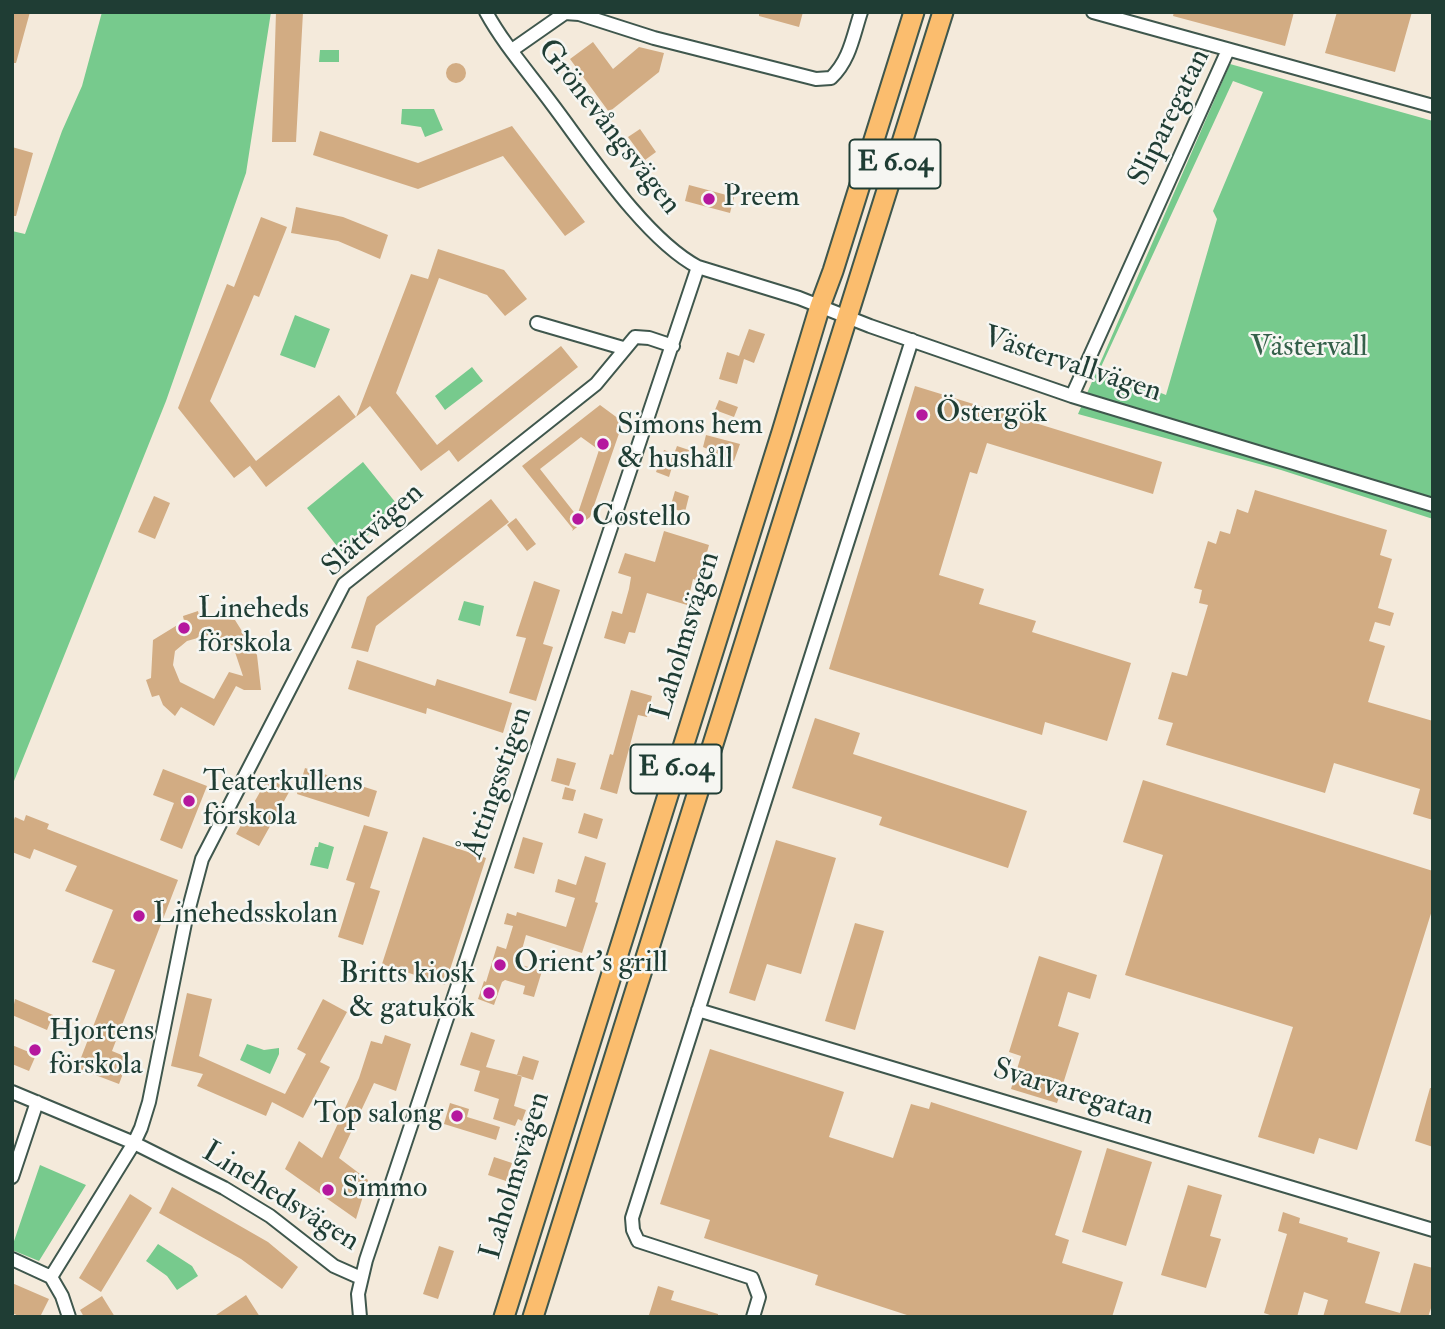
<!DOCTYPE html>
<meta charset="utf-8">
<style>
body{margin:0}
#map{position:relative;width:1445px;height:1329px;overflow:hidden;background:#f4eadb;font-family:"IM FELL Double Pica",serif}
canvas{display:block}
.frame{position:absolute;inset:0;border:14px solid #1f3d34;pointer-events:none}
</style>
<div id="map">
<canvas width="1445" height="1329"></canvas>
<div class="frame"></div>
</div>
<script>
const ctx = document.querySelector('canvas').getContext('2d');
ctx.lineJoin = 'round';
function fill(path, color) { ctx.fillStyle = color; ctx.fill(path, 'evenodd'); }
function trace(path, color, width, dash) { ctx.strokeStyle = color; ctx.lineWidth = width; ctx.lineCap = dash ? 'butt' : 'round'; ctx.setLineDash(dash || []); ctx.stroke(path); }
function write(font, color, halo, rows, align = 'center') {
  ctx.font = font + ' "IM FELL Double Pica",serif'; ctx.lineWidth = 5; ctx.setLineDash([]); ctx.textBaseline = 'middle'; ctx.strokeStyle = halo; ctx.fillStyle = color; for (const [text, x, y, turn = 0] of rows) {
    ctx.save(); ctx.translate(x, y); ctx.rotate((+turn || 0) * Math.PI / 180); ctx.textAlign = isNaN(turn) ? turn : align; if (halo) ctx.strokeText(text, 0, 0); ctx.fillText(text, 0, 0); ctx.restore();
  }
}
fill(new Path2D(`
 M102 12H271L246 173 166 401 12 786V231L25 234 62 131 82 86Z
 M320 50H339V62H319Z
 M1230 64 1433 121V519L1281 470 1078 414ZM1233 81 1263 92 1213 211 1217 219 1166 395 1100 369Z
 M402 109H434L443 130 425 137 421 127 401 124Z
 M295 315 330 329 315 368 280 355Z
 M472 367 483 381 445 410 435 396Z
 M363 462 400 508 344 555 307 508Z
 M464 601 484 606 480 626 458 620Z
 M319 842 334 847 328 869 310 865 315 847H318Z
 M247 1044 264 1050 279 1048V1054L270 1074 240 1060Z
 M40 1165 86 1185 39 1261 12 1250V1247Z
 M158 1244 192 1266 198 1276 177 1290 167 1276 146 1261Z`), '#77ca8d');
fill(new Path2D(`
 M12 12H30L16 63H12Z
 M276 12H303L296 142H272Z
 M759 12H803L799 27 759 16Z
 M1174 12H1294L1285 46 1173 16Z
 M1337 12H1412L1395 72 1325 53Z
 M593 42 613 69 639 47 664 53 659 72 609 112 570 59Z
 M446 73a10 10 0 1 1 20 0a10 10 0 1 1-20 0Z
 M512 126 585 222 565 236 503 156 418 189 313 155 320 131 418 163Z
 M640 129 656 152 645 160 628 137Z
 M12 147 33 153 16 216H12Z
 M689 185 734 197 730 213 685 201Z
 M296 207 343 217 388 235 380 259 338 241 291 233Z
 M261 217 287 227 259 297 254 295 210 401 256 461 339 395 356 417 411 274 428 279 438 249 504 270 527 299 505 316 487 295 439 278 396 393 437 445 561 346 578 367 458 462 449 450 421 471 370 406 266 487 250 466 251 465 234 478 178 408 227 284 234 287Z
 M749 329 765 334 754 363 744 359 737 384 719 379 727 352 739 356Z
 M915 386 1162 462 1153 494 987 443 977 474 970 472 939 575 984 589 979 604 1036 621 1032 632 1131 663 1107 741 1045 722 1042 735 829 669Z
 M719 400 738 407 734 417 715 410Z
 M600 405 623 422 590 517 572 531 573 529 522 466ZM581 437 599 450 577 516 540 469Z
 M706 435 740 444 734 461 703 447Z
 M677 446 689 450 683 468 673 464 669 477 656 472 664 450 674 454Z
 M1255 490 1387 530 1380 555 1392 559 1378 608 1394 613 1390 626 1375 622 1369 641 1385 646 1368 702 1433 721V820L1413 814 1420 789 1334 763 1325 793 1166 745 1173 723 1158 719 1172 672 1187 676 1208 605 1199 603 1202 590 1194 588 1208 541 1216 544 1220 531 1230 534 1237 509 1248 513Z
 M675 491 689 496 685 512 670 508Z
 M154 496 170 503 155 539 138 532Z
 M491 499 509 522 376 626 368 652 351 648 367 597Z
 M516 518 536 544 527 551 507 525Z
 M664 531 709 545 699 581 693 579 687 605 647 593 635 633 629 632 625 644 604 638 612 611 622 614 629 589 631 577 618 573 625 553 655 562Z
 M534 581 560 590 543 644 553 647 536 701 509 693 526 638 516 636Z
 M198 611 199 615 235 620 257 655 261 690H244L236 686 214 726 181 707 175 716 163 705 159 695 152 697 146 680 151 678 153 640 184 621 183 616ZM212 634 233 646 243 676 229 672 214 699 180 682 173 665 175 651 187 641Z
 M357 660 435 686 437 679 512 703 503 733 427 708 426 714 348 689Z
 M631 690 652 696 647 717 638 715 617 794 600 789 610 754 613 755Z
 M815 718 860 733 853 754 1027 811 1008 868 879 825 882 817 792 788Z
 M557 758 576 763 569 786 551 781Z
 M305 768 377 791 369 817 297 794Z
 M163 769 207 786 182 849 160 840 174 803 153 795Z
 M268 778 281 785 284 780 293 785 259 846 236 834Z
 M1143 780 1433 871V907L1357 1150 1319 1138 1314 1154 1258 1137 1293 1027 1125 975 1163 855 1123 842Z
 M565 787 576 790 573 801 562 799Z
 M584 813 603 819 597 839 578 833Z
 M26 815 49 824 47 829 178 880 112 1051 129 1058 119 1084 77 1068 115 970 92 962 113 910 65 891 77 866 34 849 30 859 12 852V825L15 817 24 821Z
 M364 825 388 832 370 888 380 891 363 945 338 937 355 883 346 880Z
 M423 837 486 858 445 985 382 964Z
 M523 837 543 843 534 874 514 868Z
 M776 840 836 858 801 974 767 964 755 1001 729 993Z
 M585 856 606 863 595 902 598 903 582 953 526 935 518 964 542 971 534 997 523 994 525 986 505 980 502 982 494 1005 478 999 484 981 486 982 497 946 506 949 513 926 504 924 507 913 516 916 517 912 566 927 575 898 555 892 558 879 576 885Z
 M855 923 884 931 855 1030 825 1021Z
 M1039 956 1097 975 1090 999 1068 992 1058 1026 1079 1033 1057 1103 1011 1089 1021 1056 1009 1052Z
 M187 993 212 999 199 1056 285 1094 306 1054 297 1049 323 999 347 1012 320 1062 330 1067 303 1118 272 1102 266 1116 197 1086 203 1074 171 1066Z
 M15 999 53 1015 47 1030 12 1015Z
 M141 1026 152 1029 150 1039 139 1037Z
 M471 1032 495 1040 486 1067 522 1076 514 1106 526 1110 522 1121 518 1119 515 1126 493 1119 499 1099 474 1091 480 1071 460 1065Z
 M385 1035 411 1044 396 1091 374 1083 339 1158 368 1180 356 1219 285 1169 299 1141 322 1158 359 1078 371 1041 382 1044Z
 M12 1045 36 1055 29 1071 12 1064Z
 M710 1049 844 1092 829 1137 893 1158 911 1104 929 1109 931 1102 1082 1151 1055 1235 1069 1240 1062 1263 1123 1282 1112 1317H913L815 1285 818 1275 704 1238 710 1220 660 1204Z
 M523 1056 539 1061 533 1080 517 1075Z
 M1430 1088H1433V1147L1415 1141Z
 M450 1103 469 1109 467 1117 500 1127 496 1140 444 1124Z
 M1107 1148 1152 1162 1126 1246 1082 1232Z
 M494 1157 512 1163 506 1181 488 1175Z
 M1188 1185 1222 1195 1210 1236 1221 1239 1206 1288 1161 1275Z
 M172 1187 268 1242 298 1267 282 1289 241 1259 159 1213Z
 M130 1194 152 1208 101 1292 79 1278Z
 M1283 1212 1300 1218 1299 1223 1348 1238 1347 1242 1380 1252 1365 1303 1400 1313 1414 1263 1433 1268V1302L1428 1317H1323L1328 1300 1304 1292 1297 1317H1276L1264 1313 1287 1234 1278 1231Z
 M439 1246 454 1251 438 1299 423 1294Z
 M12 1283 49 1299 40 1317H21L12 1313Z
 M658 1286 674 1291 671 1300 718 1314V1317L649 1315Z
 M246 1295 260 1317H213Z
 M102 1296 115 1317H84L80 1310Z`), '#d2ac83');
const minor = new Path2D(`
 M486 12C504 45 530 74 552 104 589 153 645 239 698 267L799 298 870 326 1072 396 1433 505
 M1093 12 1433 106
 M512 50 565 13 579 14 654 38 816 79 831 78C850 60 853 36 861 12
 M537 323 623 348
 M1072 396 1228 50
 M698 1010 1433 1230
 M12 1092 134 1143 224 1188 270 1216 334 1266 361 1278
 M12 1177 37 1102
 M12 1259 51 1277 134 1143 141 1128 149 1102 185 923 202 859 344 584 596 384 635 337 649 338 673 346
 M51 1277 62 1296 69 1317
 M360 1317 358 1294 366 1260 698 267
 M753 1317 759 1297 752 1278 638 1241 633 1230 632 1218 912 340`);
const trunk = new Path2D(`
 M504 1317 782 432 820 306 833 271 914 12
 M533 1317 943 12`);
trace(minor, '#3f574d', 16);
trace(trunk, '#3f574d', 23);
trace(minor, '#fff', 12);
trace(trunk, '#fbbd6e', 19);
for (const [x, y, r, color] of [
 [709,199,7,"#b5179e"],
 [922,415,7,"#b5179e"],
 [603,444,7,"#b5179e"],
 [578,519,7,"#b5179e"],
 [184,628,7,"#b5179e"],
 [189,801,7,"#b5179e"],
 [139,916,7,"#b5179e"],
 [500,965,7,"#b5179e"],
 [489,993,7,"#b5179e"],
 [35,1050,7,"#b5179e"],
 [457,1116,7,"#b5179e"],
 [328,1190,7,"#b5179e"]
]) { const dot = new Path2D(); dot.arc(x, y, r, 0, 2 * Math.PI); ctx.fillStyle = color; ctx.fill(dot); trace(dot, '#f6f6f2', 2.5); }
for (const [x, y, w] of [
 [895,164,91],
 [676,769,91]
]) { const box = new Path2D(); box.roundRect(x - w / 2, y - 24.5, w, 49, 5); ctx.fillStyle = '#f6f6f2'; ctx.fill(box); trace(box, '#1f3d34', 2); }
write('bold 28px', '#1f3d34', null, [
 ["E 6.04",895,164],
 ["E 6.04",676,769]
]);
write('30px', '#1f3d34', '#f6f6f2', [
 ["Sliparegatan",1171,118,-64],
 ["Grönevångsvägen",608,128,52],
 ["Västervallvägen",1072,366,18],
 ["Slättvägen",374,531,-42],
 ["Laholmsvägen",687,636,-73],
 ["Åttingsstigen",499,783,-71],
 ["Svarvaregatan",1073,1094,17],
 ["Laholmsvägen",517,1176,-73],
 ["Linehedsvägen",280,1198,32]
]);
write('30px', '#1f3d34', '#f6f6f2', [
 ["Preem",723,199],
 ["Östergök",936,415],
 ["Simons hem",617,427],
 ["& hushåll",617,461],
 ["Costello",592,519],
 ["Lineheds",198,611],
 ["förskola",198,645],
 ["Teaterkullens",203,784],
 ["förskola",203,818],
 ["Linehedsskolan",153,916],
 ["Orient's grill",514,965],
 ["Britts kiosk",475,976,"right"],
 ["& gatukök",475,1010,"right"],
 ["Hjortens",49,1033],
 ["förskola",49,1067],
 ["Top salong",443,1116,"right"],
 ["Simmo",342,1190]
], 'left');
write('30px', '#35604a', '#f6f6f2', [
 ["Västervall",1309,349]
]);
</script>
